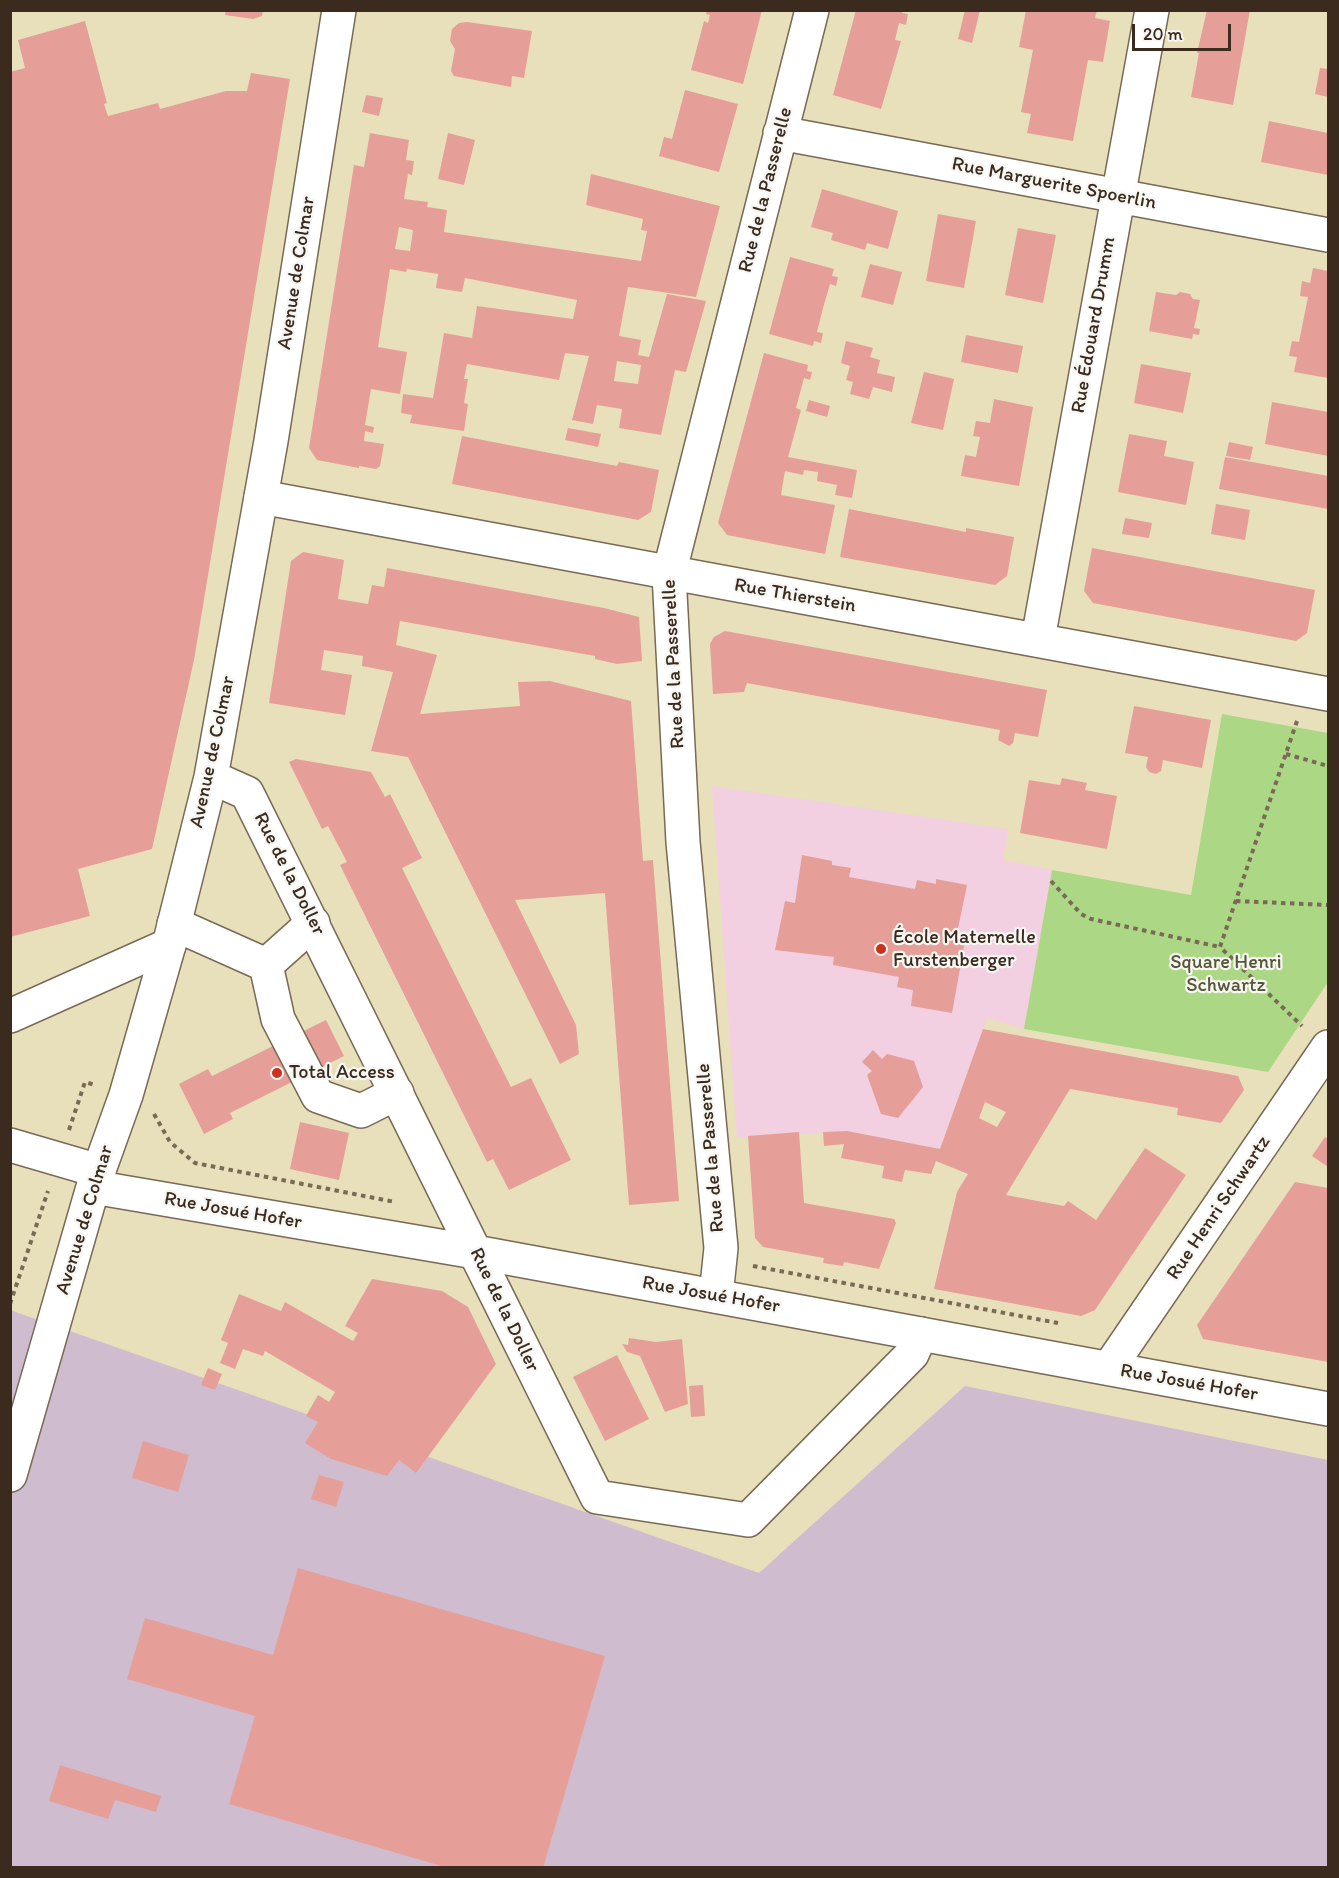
<!DOCTYPE html>
<meta charset="utf-8">
<style>
body{margin:0}
#map{position:relative;width:1339px;height:1878px;overflow:hidden;background:#e8e0bb;font-family:Itim,sans-serif}
canvas{display:block}
.frame{position:absolute;inset:0;border:12px solid #3b2a1e;pointer-events:none}
.scale{position:absolute;left:1132px;top:24px;width:99px;height:27px;box-sizing:border-box;border:3px solid #3b2a1e;border-top:0;padding-left:8px;font-size:18px;line-height:21px;white-space:nowrap;color:#3b2a1e;-webkit-text-stroke:4px #f6f6f2;paint-order:stroke}
</style>
<div id="map">
<canvas width="1339" height="1878"></canvas>
<div class="frame"></div>
<div class="scale">20 m</div>
</div>
<script>
const ctx = document.querySelector('canvas').getContext('2d');
ctx.lineJoin = 'round';
function fill(path, color) { ctx.fillStyle = color; ctx.fill(path, 'evenodd'); }
function trace(path, color, width, dash) { ctx.strokeStyle = color; ctx.lineWidth = width; ctx.lineCap = dash ? 'butt' : 'round'; ctx.setLineDash(dash || []); ctx.stroke(path); }
function write(font, color, halo, rows, align = 'center') {
  ctx.font = font + ' Itim,sans-serif'; ctx.lineWidth = 4.5; ctx.setLineDash([]); ctx.textBaseline = 'middle'; ctx.strokeStyle = halo; ctx.fillStyle = color; for (const [text, x, y, turn = 0] of rows) {
    ctx.save(); ctx.translate(x, y); ctx.rotate((+turn || 0) * Math.PI / 180); ctx.textAlign = isNaN(turn) ? turn : align; if (halo) ctx.strokeText(text, 0, 0); ctx.fillText(text, 0, 0); ctx.restore();
  }
}
fill(new Path2D(`
 M712 786 1008 829 1003 860 1052 870 1024 1029 987 1018 940 1149 847 1131 737 1138Z`), '#f2cfe1');
fill(new Path2D(`
 M10 1310 759 1573 965 1386 1328 1460V1867H11Z`), '#cfbdcf');
fill(new Path2D(`
 M1222 714 1328 733V982L1268 1072 1024 1029 1052 870 1191 895Z`), '#acd885');
fill(new Path2D(`
 M226 10H263L262 16 253 19 225 15Z
 M707 10H762L743 84 691 70 704 21 708 23 710 15 706 14Z
 M856 10H903L902 13 908 14 906 25 899 23 895 40 901 41 881 109 833 95Z
 M965 10H980L972 43 958 39Z
 M1026 10H1097L1095 18 1110 21 1103 62 1088 60 1073 141 1027 133 1031 114 1021 112 1033 50 1019 47Z
 M1207 10H1250L1233 105 1191 97 1199 53H1197Z
 M85 21 107 103 104 104 108 116 158 103 160 109 226 91H247L251 73 290 79 194 660 152 849 78 869 90 916 10 937V72L25 68 18 40Z
 M467 22 532 31 524 78 512 76 511 87 454 76 451 71 455 49 450 41 452 29 459 23Z
 M1320 68 1328 69V97L1315 94Z
 M685 90 738 104 719 172 659 156 664 137 672 139Z
 M366 95 383 98 379 116 362 112Z
 M1269 121 1328 133V175L1261 162Z
 M370 133 409 140 406 160 414 161 412 175 408 174 404 199 428 202 427 207 447 210 444 232 641 261 647 231 641 230 643 219 586 205 591 174 720 206 696 297 628 287 619 336 641 340 638 355 649 357 667 294 706 301 686 372 675 370 661 435 619 428 622 409 597 405 593 424 572 420 589 356 565 353 559 380 467 364 464 379H468L464 403 468 404 464 431 410 423 412 415 401 413 403 394 433 398 444 333 472 338 477 306 573 319 577 300 465 278 462 292 436 288 438 274 407 269 406 272 390 269 378 347 407 352 400 394 371 389 365 425 374 427 373 433 365 431 364 441 384 444 380 466 376 469 359 466V468L317 460 309 448 342 240 354 165 364 167ZM399 227 413 230 410 251 395 249ZM617 361 641 365 638 384 614 381Z
 M448 133 475 140 464 185 438 179Z
 M822 189 898 211 888 249 867 243 865 250 831 240 833 233 811 227Z
 M938 214 976 221 964 288 926 281Z
 M1018 228 1056 235 1043 303 1005 295Z
 M790 257 834 269 832 276 838 277 836 286 830 284 823 308 817 332 823 333 821 343 814 341 813 346 769 334Z
 M870 264 902 272 893 305 861 297Z
 M1313 268 1328 271V378L1294 372 1297 357 1289 356 1292 341 1299 342 1308 297 1300 296 1302 281 1310 283Z
 M1156 292 1176 295 1180 292 1190 294 1193 299 1200 300 1194 328 1200 329 1199 335 1193 334 1192 339 1149 331Z
 M966 335 1023 346 1018 373 961 362Z
 M846 341 873 348 870 357 880 360 877 373 895 377 892 392 873 387 869 399 850 394 853 382 846 380 850 366 841 363Z
 M764 353 808 365 807 371 812 372 810 380 804 378 796 408 801 410 788 457 857 470 852 498 835 495 837 485 817 481 818 472 804 470 803 475 785 471 781 495 835 505 825 554 727 535 718 523Z
 M1141 364 1191 373 1183 413 1134 403Z
 M924 372 954 379 943 430 911 423Z
 M994 399 1033 407 1019 486 961 476 965 455 976 457 980 437 973 436 976 421 990 423Z
 M809 400 830 406 827 417 806 411Z
 M1272 402 1328 412V456L1265 444Z
 M568 428 601 434 598 447 565 440Z
 M1129 434 1167 441 1164 456 1194 462 1186 505 1118 492Z
 M462 436 617 466 619 462 659 470 651 512 638 520 452 484Z
 M1229 442 1253 447 1250 460 1226 456Z
 M1225 457 1328 476V509L1219 489Z
 M1216 504 1250 510 1245 540 1211 534Z
 M849 509 966 532V528L1014 537 1007 576 995 585 840 557Z
 M1125 518 1152 523 1149 538 1122 534Z
 M1092 548 1315 590 1307 633 1296 641 1093 603 1084 591Z
 M303 552 344 560 338 599 368 604 372 585 384 587 387 568 604 608 639 617 642 661 617 664 595 659V656L400 621 396 645 437 655 420 714 520 706 518 682 550 681 631 701 643 861 653 860 679 1201 629 1205 605 893 515 900 576 1025 579 1054 560 1064 408 757 371 751 393 672 362 666 363 656 324 650 321 670 352 675 345 715 269 703 291 561Z
 M725 631 1047 690 1038 737 1015 733 1013 743 1009 746 998 740 1000 730 747 683 744 692 713 694 710 644 714 637Z
 M1134 706 1211 720 1202 768 1163 760 1161 771 1156 774 1149 772 1146 767 1148 757 1125 753Z
 M296 759 371 772 385 797 390 794 422 858 402 868 487 1039 511 1087 531 1078 571 1160 509 1190 493 1159 487 1162 340 865 347 862 328 826 322 829 289 762Z
 M1062 778 1087 783 1085 790 1117 796 1107 849 1020 833 1029 780 1060 785Z
 M802 855 832 861V865L851 868 849 877 915 889 917 880 936 884V879L967 885 957 933 966 935 952 1013 911 1006 913 990 897 987 899 977 833 965 834 957 775 950 785 901 795 903Z
 M326 1020 344 1056 230 1113 233 1119 204 1134 179 1084 208 1069 212 1076Z
 M983 1029 1238 1076 1244 1090 1221 1123 1177 1115 1178 1108 1070 1089 1006 1195 1064 1206 1068 1201 1096 1220 1145 1148 1186 1175 1095 1310 1081 1316 934 1289 957 1192 968 1174 936 1161 931 1174 905 1170 902 1182 882 1178 884 1166 841 1158 844 1144 824 1146 823 1132 847 1131 940 1149ZM985 1102 1006 1112 997 1127 979 1118Z
 M873 1050 882 1059 887 1054 914 1061 923 1087 898 1118 881 1114 867 1075 872 1071 862 1062Z
 M300 1122 349 1133 339 1180 290 1169Z
 M799 1132 804 1203 894 1219 896 1223 879 1269 844 1262 843 1266 823 1263 824 1258 763 1247 755 1238 748 1136Z
 M1325 1137 1328 1139V1167L1312 1156Z
 M1295 1182 1328 1188V1362L1203 1339 1197 1325Z
 M372 1279 442 1291 468 1307 496 1364 416 1473 399 1460 387 1476 331 1459 305 1443 318 1422 306 1416 318 1395 329 1402 335 1392 265 1351 263 1356 243 1349 235 1369 220 1363 228 1343 221 1340 239 1294 281 1311 285 1302 353 1341 358 1333 345 1326Z
 M629 1338 656 1342 682 1339 688 1404 665 1412 640 1356 627 1352 622 1344 628 1345Z
 M617 1355 649 1419 605 1441 573 1377Z
 M208 1368 222 1374 215 1390 201 1385Z
 M703 1385 705 1416 691 1417 689 1386Z
 M143 1441 189 1455 178 1492 132 1478Z
 M319 1475 344 1482 336 1507 311 1499Z
 M298 1568 605 1656 543 1868H448L229 1804 255 1716 127 1679 145 1618 273 1655Z
 M60 1765 161 1796 156 1812 115 1800 108 1819 49 1801Z`), '#e59f98');
const minor = new Path2D(`
 M780 133 1328 235
 M261 497 1328 694
 M1038 639 1152 10
 M313 923 266 965 278 1019 318 1096 361 1111 397 1093
 M174 924 266 965
 M10 1016 169 945
 M10 1145 99 1171
 M475 1252 597 1497 748 1520 912 1354 921 1334
 M716 1296 721 1248 683 842 669 574 812 10
 M1109 1368 1328 1047`);
const major = new Path2D(`
 M211 777 247 793 475 1252
 M93 1187 475 1252 1328 1409
 M10 1475 93 1187 126 1095 169 945 211 777 271 441 339 10`);
trace(minor, '#786a55', 36);
trace(major, '#786a55', 36);
trace(new Path2D(`
 M1297 721 1220 947 1302 1026
 M1286 754 1328 766
 M1051 881 1081 914 1091 919 1220 947
 M1236 901 1328 905
 M154 1114 170 1142 195 1163 395 1202
 M69 1130 85 1082 95 1085
 M753 1266 1058 1323
 M10 1304 48 1191`), '#786a55', 4, [4.5, 4.5]);
trace(minor, '#fff', 33);
trace(major, '#fff', 33);
for (const [x, y, r, color] of [
 [881,949,6,"#c8321e"],
 [277,1073,6,"#c8321e"]
]) { const dot = new Path2D(); dot.arc(x, y, r, 0, 2 * Math.PI); ctx.fillStyle = color; ctx.fill(dot); trace(dot, '#f6f6f2', 2); }
write('20px', '#3b2a1e', '#f6f6f2', [
 ["Rue Marguerite Spoerlin",1054,184,11],
 ["Rue de la Passerelle",766,190,-76],
 ["Avenue de Colmar",297,273,-81],
 ["Rue Édouard Drumm",1094,325,-80],
 ["Rue Thierstein",795,596,10],
 ["Rue de la Passerelle",674,664,-93],
 ["Avenue de Colmar",213,752,-78],
 ["Rue de la Doller",289,874,63],
 ["Rue de la Passerelle",711,1148,-95],
 ["Rue Henri Schwartz",1219,1208,-56],
 ["Rue Josué Hofer",233,1211,10],
 ["Avenue de Colmar",85,1220,-73],
 ["Rue Josué Hofer",711,1295,10],
 ["Rue de la Doller",504,1310,64],
 ["Rue Josué Hofer",1189,1383,10]
]);
write('20px', '#3b2a1e', '#f6f6f2', [
 ["École Maternelle",893,938],
 ["Furstenberger",893,961],
 ["Total Access",289,1073]
], 'left');
write('20px', '#575638', '#f6f6f2', [
 ["Square Henri",1226,963],
 ["Schwartz",1226,986]
]);
</script>
